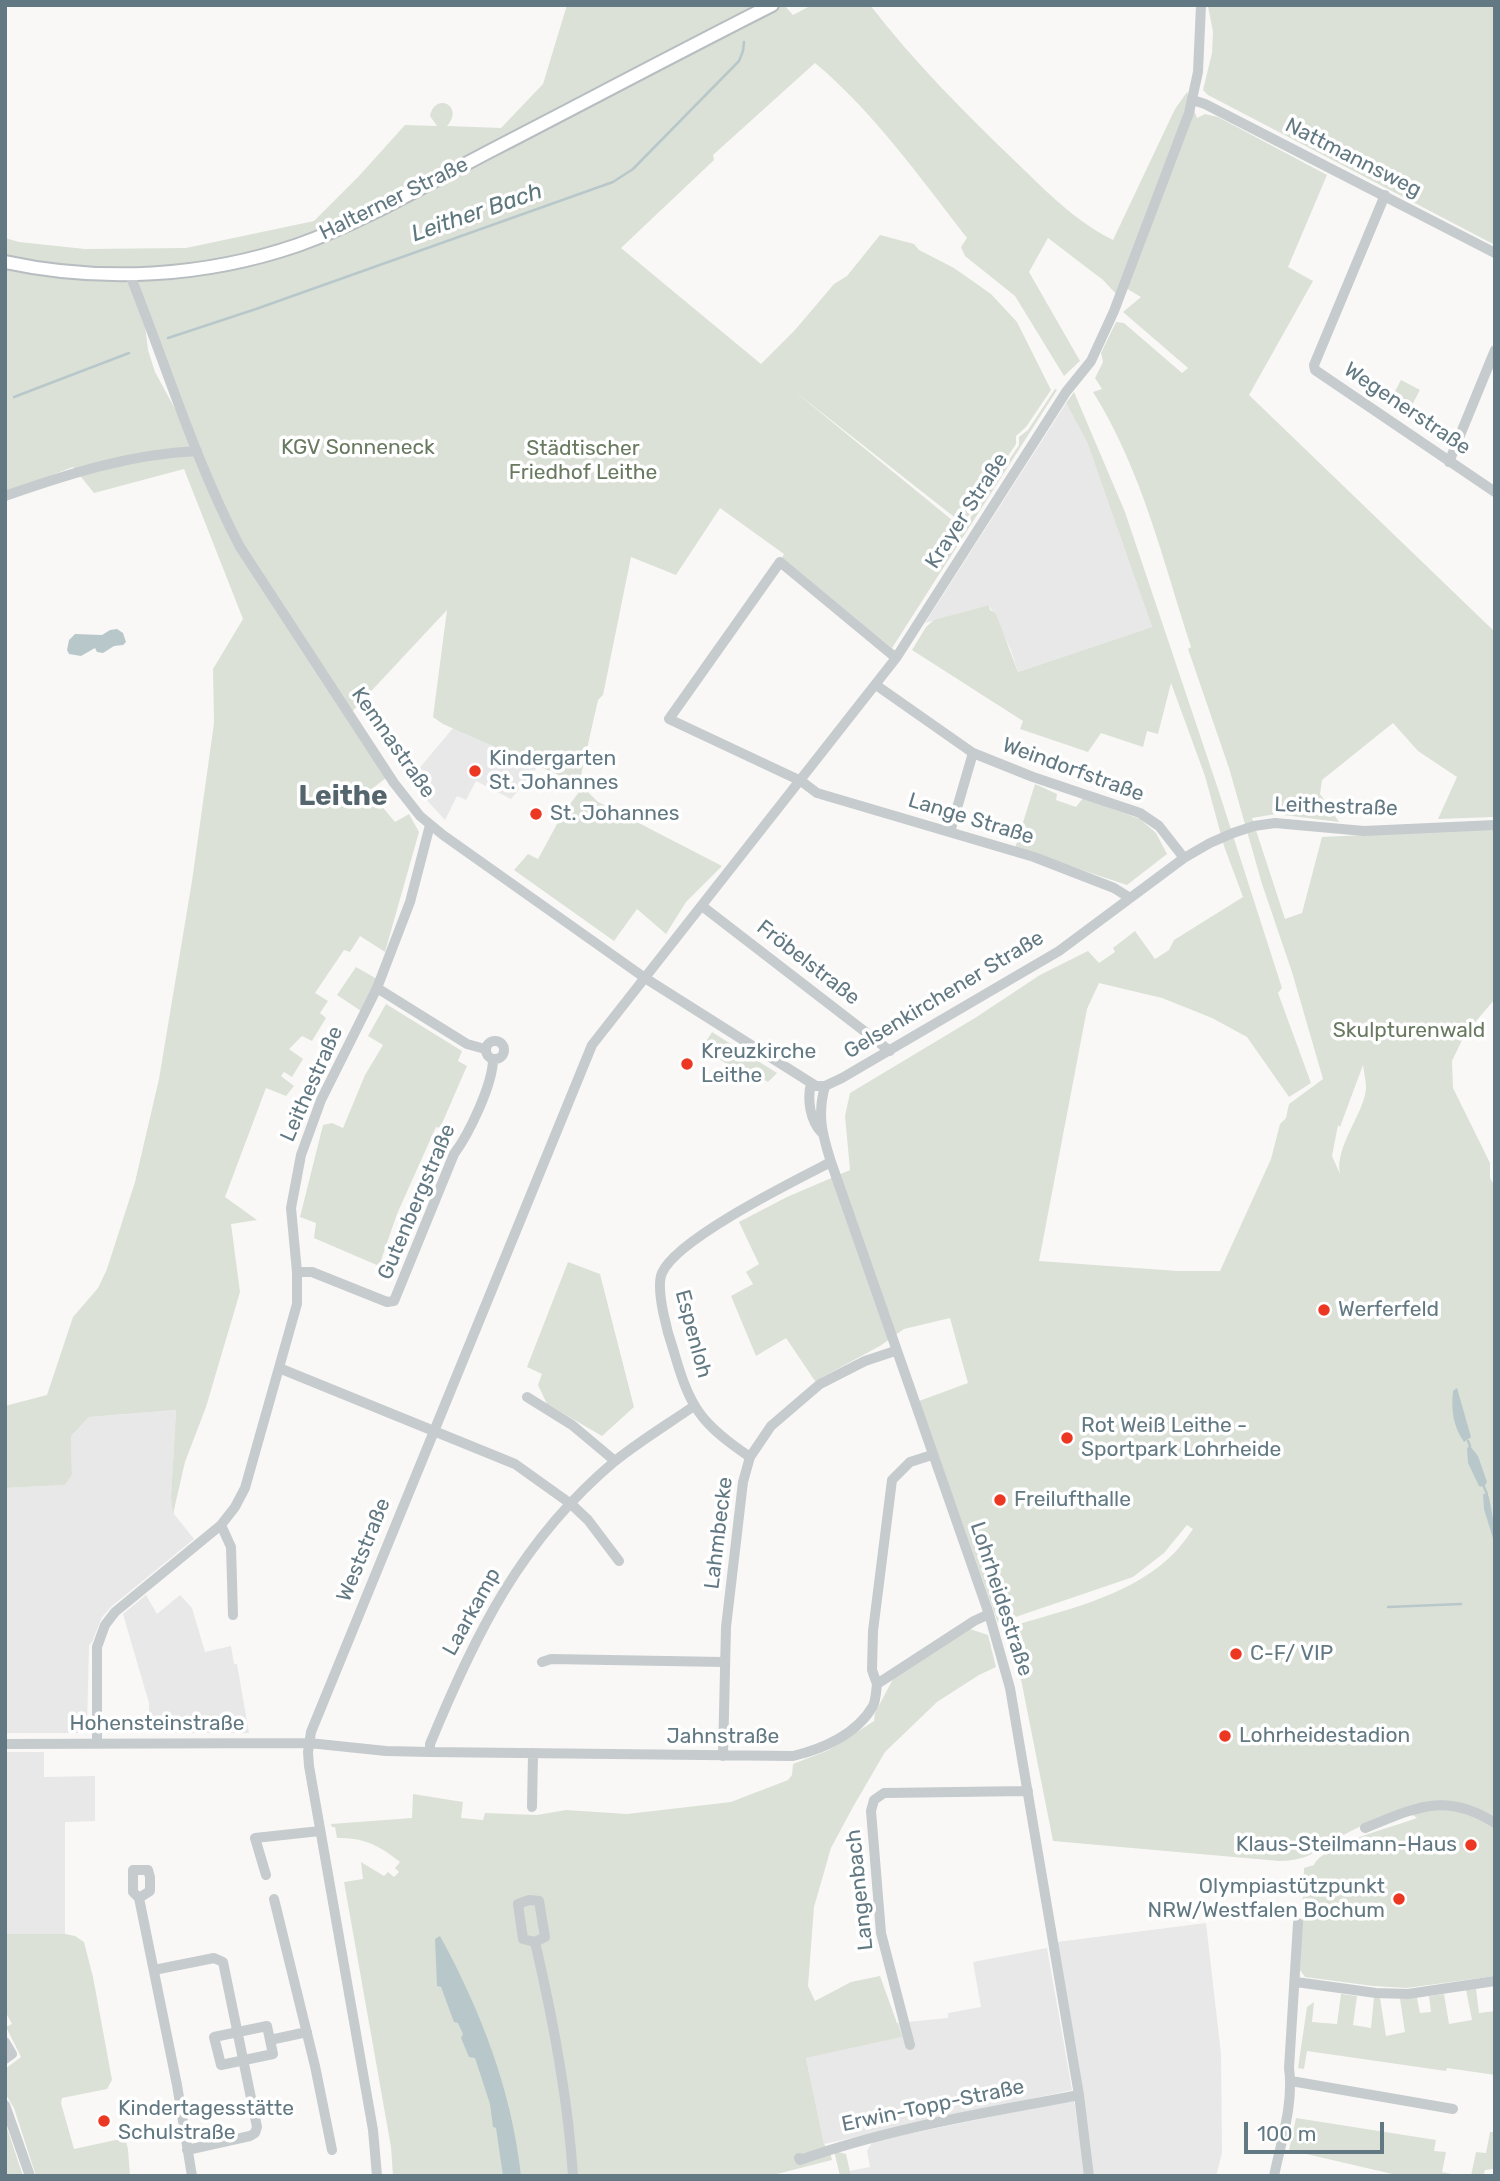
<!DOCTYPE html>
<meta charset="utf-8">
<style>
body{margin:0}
#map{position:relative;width:1500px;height:2181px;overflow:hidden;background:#f9f8f6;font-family:Rubik,sans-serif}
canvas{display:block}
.frame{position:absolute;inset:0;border:7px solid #627983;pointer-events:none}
.scale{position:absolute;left:1244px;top:2122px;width:140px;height:32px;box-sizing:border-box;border:4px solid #627983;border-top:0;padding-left:9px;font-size:21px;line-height:24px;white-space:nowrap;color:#627983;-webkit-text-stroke:5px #fff;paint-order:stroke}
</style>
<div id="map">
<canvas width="1500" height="2181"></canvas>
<div class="frame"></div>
<div class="scale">100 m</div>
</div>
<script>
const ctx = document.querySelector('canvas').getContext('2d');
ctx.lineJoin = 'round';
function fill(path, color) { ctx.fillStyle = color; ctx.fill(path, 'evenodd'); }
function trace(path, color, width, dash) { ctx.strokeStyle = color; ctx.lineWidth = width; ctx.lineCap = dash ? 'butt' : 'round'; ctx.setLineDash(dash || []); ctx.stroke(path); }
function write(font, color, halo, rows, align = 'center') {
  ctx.font = font + ' Rubik,sans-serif'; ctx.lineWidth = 7; ctx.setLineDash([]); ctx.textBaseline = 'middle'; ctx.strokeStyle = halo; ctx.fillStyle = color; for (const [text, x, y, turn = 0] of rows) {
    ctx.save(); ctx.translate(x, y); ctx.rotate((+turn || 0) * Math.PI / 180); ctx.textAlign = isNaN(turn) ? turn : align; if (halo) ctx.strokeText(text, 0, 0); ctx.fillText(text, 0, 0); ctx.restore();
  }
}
fill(new Path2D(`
 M1066 403 1087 442 1152 627 1018 672 1011 650 989 605 925 623Z
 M453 728 538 766 511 799 476 781 466 800 457 796 445 820 421 794 412 777Z
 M176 1410 171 1497 174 1514 194 1539 112 1606 102 1617 92 1642 89 1645 87 1726 82 1733H5V1488L65 1485 72 1475 71 1436 89 1417Z
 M146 1595 157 1614 180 1595 192 1608 205 1652 231 1646 234 1664H237L249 1733H149V1703L123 1614Z
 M5 1752H44V1777L95 1776V1821L65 1822V1934H5Z
 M1206 1923 1221 2054 1222 2153 1216 2176H1094L1083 2093 1057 1942Z
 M1047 1948 1072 2090 824 2144 806 2058 901 2037 896 2023 948 2018V2013L981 2007 973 1962Z
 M1074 2100 1085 2176H851L850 2171 870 2167 867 2151 873 2141Z`), '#e7e8e7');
fill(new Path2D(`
 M567 5H754L763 9 323 234 238 261 193 268 130 274 78 271 77 273C148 282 229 272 296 247 365 221 431 183 496 150 589 102 681 53 773 5H784L793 15 812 5H870C914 62 965 113 1017 163 1047 192 1075 221 1113 240L1175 109 1187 92 1197 118 1205 114 1218 117 1327 175 1288 267 1313 281 1249 395 1495 632V817L1438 819 1457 777 1418 751 1393 723 1322 780 1320 794 1339 822 1276 814 1252 818 1285 919 1302 913 1322 837 1495 829V999L1465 1034 1452 1061 1453 1088 1490 1163V1178L1495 1186V1820C1483 1813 1470 1805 1456 1803 1419 1797 1364 1823 1333 1841 1310 1854 1308 1860 1279 1861L1053 1841 1017 1659 1006 1628C1060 1611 1126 1598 1169 1558 1178 1550 1186 1539 1193 1529L1187 1525 1164 1553 1133 1577 998 1623 919 1401 968 1383 950 1318 904 1329 880 1346 815 1381 786 1338 756 1356 731 1296 753 1284 746 1272 759 1264 739 1222 787 1197 850 1170 845 1116 850 1093 975 1018 1040 975 1088 951 1099 963 1115 952 1113 948 1135 931 1155 959 1169 950 1174 940 1243 897 1224 846 1205 776 1171 683 1158 734 1147 731 1143 747 1101 733 1088 752 1020 729 1023 721 912 650 926 627 934 620 989 605 990 610 996 614 1018 672 1152 627 1087 442 1066 403 1074 392 1125 512 1219 792 1282 988 1278 993 1311 1083 1289 1097 1247 1037 1212 1018 1162 998 1099 983 1087 1009 1039 1261 1178 1271H1220L1271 1159 1280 1124 1286 1118 1289 1104 1323 1079 1292 972 1262 884 1229 768 1188 649 1191 647C1163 561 1142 470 1093 392L1102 389 1095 378 1103 362 1101 353 1116 322 1124 323 1182 373 1188 368 1123 312 1141 297 1124 287 1119 297 1103 280 1048 238 1029 272 1080 361 1064 376 1015 296 965 256 961 247 967 238C922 180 872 110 815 63L713 155 714 160 621 248 761 364 795 330 834 284 847 276 880 235 914 244 919 250 954 268 991 294 1017 322 1051 390 1026 427 1016 436V444L963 524 793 390 963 529 1019 445V437L1028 430 1055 389 1057 390 892 648 782 558 784 554 720 508 676 575 631 557 603 695 598 700 579 784 443 724 433 717 447 610 346 718 386 778 369 791 395 822 409 814 419 832 385 952 360 936 350 952 344 950 315 993 328 1001 320 1013 326 1018 312 1041 302 1036 289 1049 303 1059 292 1077 284 1072 281 1076 294 1086 286 1096 266 1088 225 1197 257 1220 231 1224 240 1292 206 1407 185 1462 173 1514 171 1497 176 1410 89 1417 71 1436 72 1475 65 1485 5 1488V1406L47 1395 73 1317 98 1288 107 1269 135 1182 159 1079 192 881 214 723 213 669 243 619 184 469 94 493 73 467 5 493V238L19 242 85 249 186 248 314 221 359 176 405 125 437 126 430 116C435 91 465 106 447 126L501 128 543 84ZM137 294 208 473V478L193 442 155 372 148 350 143 309ZM1363 1065C1364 1073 1366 1081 1366 1088 1365 1112 1334 1147 1340 1174L1332 1156 1338 1125 1340 1127Z
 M1210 5H1495V245L1208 95 1203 90 1212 53 1213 32 1208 6Z
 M1401 380 1420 390 1412 405 1393 395Z
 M1035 784 1057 794 1056 800 1076 807 1083 798 1140 819 1156 833 1167 854 1127 885 1015 848Z
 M583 787 598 802 722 866 686 902 666 934 637 909 614 941 514 870 528 854 538 859 563 813Z
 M356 967 377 979 361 1011 337 995Z
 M386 1004 462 1051 458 1061 467 1066 440 1128 436 1127 397 1214 379 1266 314 1238 316 1223 300 1217 323 1125 332 1123 343 1128 365 1075 383 1045 368 1036Z
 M712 1032 777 1073 768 1082 749 1071 731 1069 727 1064 705 1050 707 1045 705 1043Z
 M568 1262 600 1274 634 1407 602 1436 547 1404 538 1385 542 1374 527 1367Z
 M970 1629 988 1635 996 1667 979 1675 937 1702 885 1752 853 1807 831 1848 814 1907 808 1986 815 2001 851 1982 880 1976 902 2037 806 2058 824 2144 830 2152 832 2160 769 2176H393L391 2147 344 1882 363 1879 361 1862 384 1876 388 1872 394 1877 399 1872 395 1868 400 1862C379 1845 363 1837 337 1838L335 1827H332L331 1824 412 1818 413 1794 463 1802 461 1818 483 1820 485 1813 537 1815 566 1810 627 1814 731 1802 788 1780 792 1775 793 1764 829 1750 874 1721 875 1713 893 1679Z
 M1454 1807 1495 1825V1976L1407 1988 1373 1986 1305 1977 1300 1970 1304 1868 1314 1865C1324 1844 1393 1827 1417 1818L1410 1813Z
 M5 1934H65L75 1936 84 1942 93 1977 112 2080 107 2089 62 2098 61 2103 74 2149 125 2138 128 2149 130 2176H36L14 2108 5 2093V2069L21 2057 6 2027 12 2024 5 2011Z
 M1476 1989 1479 2013 1495 2011V2075L1447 2068 1446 2071 1307 2051 1304 2069 1298 2068 1307 2007 1314 2002 1312 2022 1337 2024 1341 1994 1357 1996 1353 2025 1371 2028 1374 1997 1380 1998 1386 2036 1405 2032 1400 1999 1417 1998 1420 2013 1431 2012 1429 1996 1444 1994 1449 2024 1472 2020 1466 1990Z
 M1296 2118 1436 2140 1434 2151 1446 2152 1442 2172 1461 2176H1401L1289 2150Z
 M5 2122 23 2176H5Z
 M1490 2132H1495L1493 2169 1485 2170 1483 2176H1471L1476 2152 1486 2153Z
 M834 2151 846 2154 851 2176H840Z`), '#dbe1d7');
fill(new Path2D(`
 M117 629 123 633 126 642 123 645 114 646 103 653 97 652 95 648 81 656 69 654 67 650 69 640 75 634 102 635 110 630Z
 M1457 1388 1471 1437 1464 1442C1453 1426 1451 1410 1453 1391Z
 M1470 1446 1478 1456 1487 1482 1484 1487 1479 1486 1468 1463 1467 1448Z
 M1483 1494H1487L1489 1497 1495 1530V1545L1484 1509Z
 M440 1936C481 2011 512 2091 521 2176H503L496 2128 493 2127 490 2104 475 2058 469 2057 461 2038 463 2034 458 2023 454 2022 441 1987 437 1986 435 1939Z`), '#b8c8ca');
trace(new Path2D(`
 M168 338 256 309 613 182 633 169 739 61 743 51 744 42
 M14 397 129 353
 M1468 1441 1470 1446
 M1484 1487 1487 1494
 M1388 1607 1461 1604`), '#b8c8ca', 2.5);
const major = new Path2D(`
 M5 262C102 283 205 277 298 245 363 222 432 181 494 149 587 101 679 52 772 5`);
trace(major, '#b7bdc0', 16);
trace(new Path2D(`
 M1193 100 1205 104 1495 253
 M1385 195 1314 365 1315 370 1495 492
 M130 275C166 365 195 461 240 547L394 783 420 816 443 835 645 978 816 1086H825L842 1078 1059 951 1184 858 1210 843 1233 833 1254 826 1275 823 1364 831 1495 825
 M1449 462 1495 350
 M5 496C68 474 130 454 197 451
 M896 658 780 562 669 719 801 781 817 793 1034 857 1114 888 1130 898
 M876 685 973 753 1033 777 1140 813 1159 826 1184 858
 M950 832 973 753
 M702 906 890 1051
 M377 988 467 1044 485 1049
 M486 1050a9 9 0 1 1 18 0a9 9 0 1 1-18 0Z
 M811 1083C807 1100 810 1121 822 1133
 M825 1086C817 1115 822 1134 831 1162L989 1614 1010 1688 1079 2095 1089 2176
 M297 1272H312L387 1302 394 1301 454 1154C469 1134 493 1084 493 1059
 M279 1368 515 1464 571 1504 588 1520 619 1561
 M527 1397 572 1425 615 1461
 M750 1457C701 1424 690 1408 674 1352 668 1335 655 1289 662 1273 676 1239 796 1180 831 1162
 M221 1525 231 1547 233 1615
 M542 1662 551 1659 724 1662
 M877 1684 872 1670 873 1631 892 1480 910 1462 932 1455
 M97 1743V1647L105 1625 115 1612 221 1525 235 1507 245 1488 297 1304V1272L291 1208 301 1155 321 1100 377 988 410 902 430 825
 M5 1744 309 1743 386 1751 430 1752 793 1756C823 1749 857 1734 873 1706 876 1700 876 1691 877 1684L974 1621 989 1614
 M430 1752V1744C476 1633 521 1540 615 1461 640 1441 668 1424 694 1406
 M723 1756 726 1627 743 1482 750 1457 771 1426 820 1384 865 1361 895 1351
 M532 1807 533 1753
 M1365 1828C1415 1808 1445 1791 1495 1823
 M266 1875 255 1838 320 1831
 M139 1898 133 1892V1870H148L150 1877V1891L139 1898 177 2085 192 2176
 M274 1899 315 2066 332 2150
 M529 1900 539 1901 545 1937 535 1942 523 1939 518 1904Z
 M535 1942C553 2019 568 2096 573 2176
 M154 1970 214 1958 223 1962 257 2127 255 2133 250 2136 187 2150
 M1296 1982 1376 1993 1408 1994 1495 1981
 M267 2026 273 2054 221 2065 214 2037Z
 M270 2040 307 2032
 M5 2042 12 2054 5 2059
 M910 2045 881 1933 871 1811 874 1800 884 1793 1028 1791
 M1291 2081 1453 2109
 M5 2105 30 2176
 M799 2158 800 2160C889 2128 985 2113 1079 2095
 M377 2176 373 2130 309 1766 308 1752 311 1732 592 1045 896 658 1066 392 1091 361 1114 311 1189 113 1198 72 1201 5
 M1274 2176C1281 2142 1294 2103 1289 2068L1298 1923`), '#c6cbce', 10);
trace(major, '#fff', 12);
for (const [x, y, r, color] of [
 [475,771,7,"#ec3822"],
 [536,814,7,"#ec3822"],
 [687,1064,7,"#ec3822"],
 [1324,1310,7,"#ec3822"],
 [1067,1438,7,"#ec3822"],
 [1000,1500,7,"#ec3822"],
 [1236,1654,7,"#ec3822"],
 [1225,1736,7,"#ec3822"],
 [1471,1845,7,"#ec3822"],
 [1399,1899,7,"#ec3822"],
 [104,2121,7,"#ec3822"]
]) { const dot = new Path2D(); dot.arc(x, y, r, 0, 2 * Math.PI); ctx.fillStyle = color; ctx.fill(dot); trace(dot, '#fff', 2.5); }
write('21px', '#627983', '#fff', [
 ["Nattmannsweg",1353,158,27],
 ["Halterner Straße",394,199,-26],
 ["Wegenerstraße",1407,409,34],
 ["Krayer Straße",967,511,-57],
 ["Kemnastraße",393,743,55],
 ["Weindorfstraße",1073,770,20],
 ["Leithestraße",1336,807,2],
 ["Lange Straße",971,819,17],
 ["Fröbelstraße",808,963,38],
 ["Gelsenkirchener Straße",944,995,-31],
 ["Leithestraße",312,1084,-66],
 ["Gutenbergstraße",417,1202,-67],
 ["Espenloh",693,1334,75],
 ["Lahmbecke",719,1533,-83],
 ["Weststraße",364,1550,-68],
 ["Lohrheidestraße",1001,1599,72],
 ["Laarkamp",472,1612,-61],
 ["Hohensteinstraße",157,1724],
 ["Jahnstraße",723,1737],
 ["Langenbach",860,1890,-96],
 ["Erwin-Topp-Straße",933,2106,-12]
]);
write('21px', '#697a61', '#fff', [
 ["KGV Sonneneck",358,448],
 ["Städtischer",583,449],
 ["Friedhof Leithe",583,473],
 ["Skulpturenwald",1409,1031]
]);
write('21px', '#627983', '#fff', [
 ["Kindergarten",489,759],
 ["St. Johannes",489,783],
 ["St. Johannes",550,814],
 ["Kreuzkirche",701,1052],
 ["Leithe",701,1076],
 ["Werferfeld",1338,1310],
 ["Rot Weiß Leithe -",1081,1426],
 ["Sportpark Lohrheide",1081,1450],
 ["Freilufthalle",1014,1500],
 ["C-F/ VIP",1250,1654],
 ["Lohrheidestadion",1239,1736],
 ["Klaus-Steilmann-Haus",1457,1845,"right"],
 ["Olympiastützpunkt",1385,1887,"right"],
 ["NRW/Westfalen Bochum",1385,1911,"right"],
 ["Kindertagesstätte",118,2109],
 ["Schulstraße",118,2133]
], 'left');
write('italic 23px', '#5d787c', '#fff', [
 ["Leither Bach",477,213,-19]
]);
write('bold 28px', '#54656d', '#fff', [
 ["Leithe",343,797]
]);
</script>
